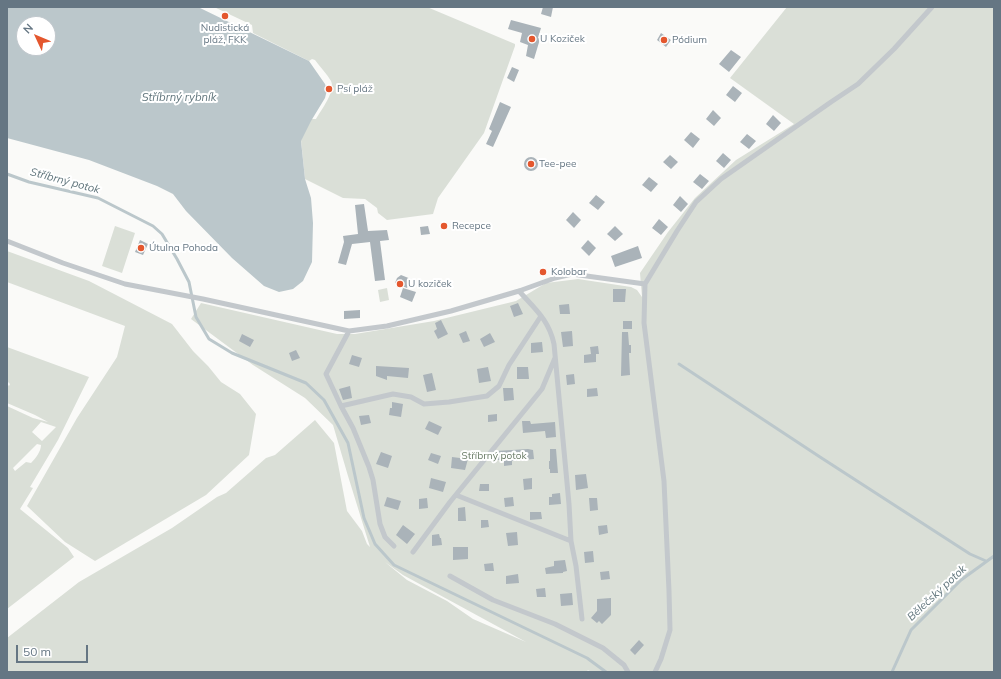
<!DOCTYPE html>
<meta charset="utf-8">
<style>
body{margin:0}
#map{position:relative;width:1001px;height:679px;overflow:hidden;background:#fafaf8;font-family:Mulish,sans-serif}
canvas{display:block}
.frame{position:absolute;inset:0;border:8px solid #657683;pointer-events:none}
.north{position:absolute;left:16px;top:16px;width:40px;height:40px;box-sizing:border-box;background:#fff;border:1px solid #c1c8cd;border-radius:50%;rotate:314deg;font-size:11px;font-weight:700;line-height:16px;text-align:center;color:#657683}
.north::after{content:'';display:block;margin:auto;width:14px;height:18px;background:#e4572e;clip-path:polygon(50% 0,100% 100%,50% 72%,0 100%)}
.scale{position:absolute;left:16px;top:645px;width:72px;height:18px;box-sizing:border-box;border:2px solid #657683;border-top:0;padding-left:5px;font-size:12px;line-height:14px;white-space:nowrap;color:#657683;-webkit-text-stroke:3px #fff;paint-order:stroke}
</style>
<div id="map">
<canvas width="1001" height="679"></canvas>
<div class="frame"></div>
<div class="north">N</div>
<div class="scale">50 m</div>
</div>
<script>
const ctx = document.querySelector('canvas').getContext('2d');
ctx.lineJoin = 'round';
function fill(path, color) { ctx.fillStyle = color; ctx.fill(path, 'evenodd'); }
function trace(path, color, width, dash) { ctx.strokeStyle = color; ctx.lineWidth = width; ctx.lineCap = dash ? 'butt' : 'round'; ctx.setLineDash(dash || []); ctx.stroke(path); }
function write(font, color, halo, rows, align = 'center') {
  ctx.font = font + ' Mulish,sans-serif'; ctx.lineWidth = 4; ctx.setLineDash([]); ctx.textBaseline = 'middle'; ctx.strokeStyle = halo; ctx.fillStyle = color; for (const [text, x, y, turn = 0] of rows) {
    ctx.save(); ctx.translate(x, y); ctx.rotate((+turn || 0) * Math.PI / 180); ctx.textAlign = isNaN(turn) ? turn : align; if (halo) ctx.strokeText(text, 0, 0); ctx.fillText(text, 0, 0); ctx.restore();
  }
}
fill(new Path2D(`
 M214 7H427L515 44V46L484 133 438 198 433 214 387 220 378 213 377 208 365 199 343 198 305 179 301 140 310 119H316C321 110 336 91 331 81 327 74 320 67 315 60L312 59 309 61 253 33 252 25Z
 M787 7H994V672H593L587 670 589 672H7V638L79 582 172 528 217 497 226 493 266 458 275 455 315 420 334 443 347 511 362 531 367 544 370 547 348 476 333 425 305 398 253 365 191 319 201 303 337 334H355L434 321 516 301 546 283 578 279 631 287 637 290 642 297 640 273 668 232 695 198 736 160 794 124 730 78ZM385 562 403 575 526 642 473 619 447 601 407 580Z
 M115 226 135 233 122 273 102 266Z
 M7 251 89 281 172 324 193 351 208 366 221 382 240 394 256 414 249 455 206 495 95 561 65 542 27 506 77 418 117 357 125 326 7 282Z
 M387 288 389 300 380 302 378 290Z
 M7 347 89 377 58 440 30 487 33 488 20 509 68 548 74 557 7 609V406L33 418 48 422 35 415 7 403V384L9 386 10 384 8 382 7 384ZM41 422 56 427 42 441 32 432ZM37 444 41 445C41 451 36 458 31 463L26 462 15 471 13 468Z`), '#dadfd7');
fill(new Path2D(`
 M7 7H198L309 61 325 84 327 90 325 98 311 121 301 141 305 179 311 198 313 223 312 262 303 281 293 289 279 292 264 286 232 258 186 211 173 194 157 186 89 160 7 138ZM24 24H48V48H24Z`), '#bbc7cb');
trace(new Path2D(`
 M7 174 29 182 98 198 153 226 162 234 177 259 189 282 196 317 209 339 232 353 306 383 324 400 348 443 364 518 375 544 394 565 587 658 606 672
 M679 364 820 457 970 554 986 561
 M892 672 911 630 961 580 994 556`), '#bbc7cb', 3);
fill(new Path2D(`
 M543 7H553L551 17 541 14Z
 M511 20 541 28 538 38 540 39 534 59 526 56 528 45 520 42 522 33 508 29Z
 M661 33 671 40 666 47 657 40Z
 M731 50 741 57 729 72 719 64Z
 M512 67 519 70 514 82 507 78Z
 M733 86 742 93 735 102 726 95Z
 M500 102 511 107 493 147 486 144 492 131 489 129Z
 M713 110 721 118 714 126 706 119Z
 M773 115 781 123 774 131 766 124Z
 M691 132 700 139 693 148 684 140Z
 M747 134 756 141 749 149 740 142Z
 M723 153 731 160 724 168 716 161Z
 M670 155 678 162 671 169 663 162Z
 M524 164a7 7 0 1 1 14 0a7 7 0 1 1-14 0Z
 M700 174 709 181 702 189 693 182Z
 M649 177 658 184 651 192 642 185Z
 M596 195 605 202 598 210 589 203Z
 M680 196 688 204 681 212 673 205Z
 M364 204 368 231 387 230 389 240 380 241 385 280 375 281 370 242 352 244 346 265 338 263 344 242 343 236 358 234 355 205Z
 M573 212 581 220 574 228 566 220Z
 M659 219 668 227 661 235 652 228Z
 M428 226 430 234 421 235 420 227Z
 M615 226 623 234 615 241 607 234Z
 M140 240 148 244 143 255 135 252Z
 M588 240 596 248 589 256 581 248Z
 M638 246 642 258 615 267 611 256Z
 M401 275 411 279 407 288 395 283 397 278Z
 M403 288 416 292 412 302 400 297Z
 M613 289H626L625 302H613Z
 M518 303 523 314 514 317 510 306Z
 M569 304 570 314H560L559 305Z
 M360 310V318L344 319V311Z
 M441 320 448 334 438 339 434 331 437 329 435 323Z
 M623 321H632V329H623Z
 M466 331 470 341 463 343 459 334Z
 M572 331 573 346 563 347 561 332Z
 M622 332H628L629 345H631V353H629L630 375 621 376Z
 M490 333 495 342 484 347 480 339Z
 M242 334 254 340 250 347 239 341Z
 M542 342 543 352 531 353V343Z
 M598 346 599 354H596V362L584 363V355L591 354 590 347Z
 M296 350 300 358 292 361 289 353Z
 M352 355 362 358 359 367 349 364Z
 M376 366 409 368 408 378 387 376V380L376 376Z
 M488 367 491 381 479 383 477 369Z
 M517 367H528L529 379H517Z
 M432 373 436 390 427 392 423 375Z
 M574 374 575 384 567 385 566 375Z
 M350 386 352 398 343 400 339 389Z
 M503 388H513L514 400 504 401Z
 M597 388 598 396 587 397V389Z
 M392 402 403 404 401 417 389 415 390 408H392Z
 M497 414V421L488 422V415Z
 M369 415 371 423 361 425 359 416Z
 M429 421 442 427 438 435 425 429Z
 M522 421H530L531 424 555 422 556 437 546 438 545 431 523 433Z
 M528 449 533 450 534 459 512 461V465L504 466V460H496V451Z
 M550 449H556L558 473H550V469H549V461H550Z
 M381 452 392 456 388 468 376 464Z
 M431 453 441 456 438 464 428 460Z
 M452 457 468 459 465 470 451 468Z
 M586 474 588 488 576 490 575 475Z
 M431 478 446 482 443 492 429 488Z
 M532 478V489L524 490 523 479Z
 M480 484H489V491H479Z
 M560 493 561 504 549 505V497H552V494Z
 M387 497 401 501 398 510 384 506Z
 M513 497 514 506 505 507 504 498Z
 M427 498 428 508 419 509V499Z
 M589 498H597L598 510 590 511Z
 M465 507 466 521H458V508Z
 M530 512H541L542 519 530 520Z
 M481 520H488L489 527 481 528Z
 M403 525 415 534 407 544 396 535Z
 M607 525 608 533 599 535 598 526Z
 M517 532 518 545 508 546 506 533Z
 M439 534 440 538H441L442 545 432 546V535Z
 M453 547H468V559L453 560Z
 M593 551 594 562 585 563 584 552Z
 M565 560 567 571 563 572V573L546 574 545 568 554 566V561Z
 M493 563 494 571H485L484 564Z
 M609 571 610 579 601 580 600 572Z
 M518 574 519 583 506 584V576Z
 M545 588 546 597H537L536 589Z
 M572 593 573 605 561 606 560 594Z
 M611 598V615L602 624 599 621 597 623 591 618 597 611V599Z
 M639 640 644 645 635 655 630 650Z`), '#aab3b9');
trace(new Path2D(`
 M7 241 63 263 125 284 203 299 349 331 387 326 451 311 519 291 555 278 572 274 645 284
 M519 291C535 309 549 320 554 344L569 504 571 541 576 566 582 619
 M349 331 326 374 341 406 353 428 369 467 373 480 380 524 385 537 394 546
 M341 406 393 394 411 397 424 404 449 402 487 396 499 386 509 365 541 316
 M456 495 571 541
 M413 552 450 502 542 389 555 358
 M450 576 493 600 555 624 603 648 624 665 628 672
 M655 672 661 659 670 630 669 591 664 481 644 323 645 284 677 231 696 202 721 179 831 102 858 84 894 49 932 7`), '#c3c8cc', 5);
for (const [x, y, r, color] of [
 [225,16,4,"#e4572e"],
 [532,39,4,"#e4572e"],
 [664,40,4,"#e4572e"],
 [329,89,4,"#e4572e"],
 [531,164,4,"#e4572e"],
 [444,226,4,"#e4572e"],
 [141,248,4,"#e4572e"],
 [543,272,4,"#e4572e"],
 [400,284,4,"#e4572e"]
]) { const dot = new Path2D(); dot.arc(x, y, r, 0, 2 * Math.PI); ctx.fillStyle = color; ctx.fill(dot); trace(dot, '#fff', 1.5); }
write('10px', '#657683', '#fff', [
 ["Nudistická",225,28,"center"],
 ["pláž, FKK",225,40,"center"],
 ["U Koziček",540,39],
 ["Pódium",672,40],
 ["Psí pláž",337,89],
 ["Tee-pee",539,164],
 ["Recepce",452,226],
 ["Útulna Pohoda",149,248],
 ["Kolobar",551,272],
 ["U koziček",408,284]
], 'left');
write('10px', '#687a64', '#fff', [
 ["Stříbrný potok",494,456]
]);
write('italic 11px', '#60757c', '#fff', [
 ["Stříbrný rybník",179,98],
 ["Stříbrný potok",65,181,15],
 ["Bělečský potok",937,593,-43]
]);
</script>
